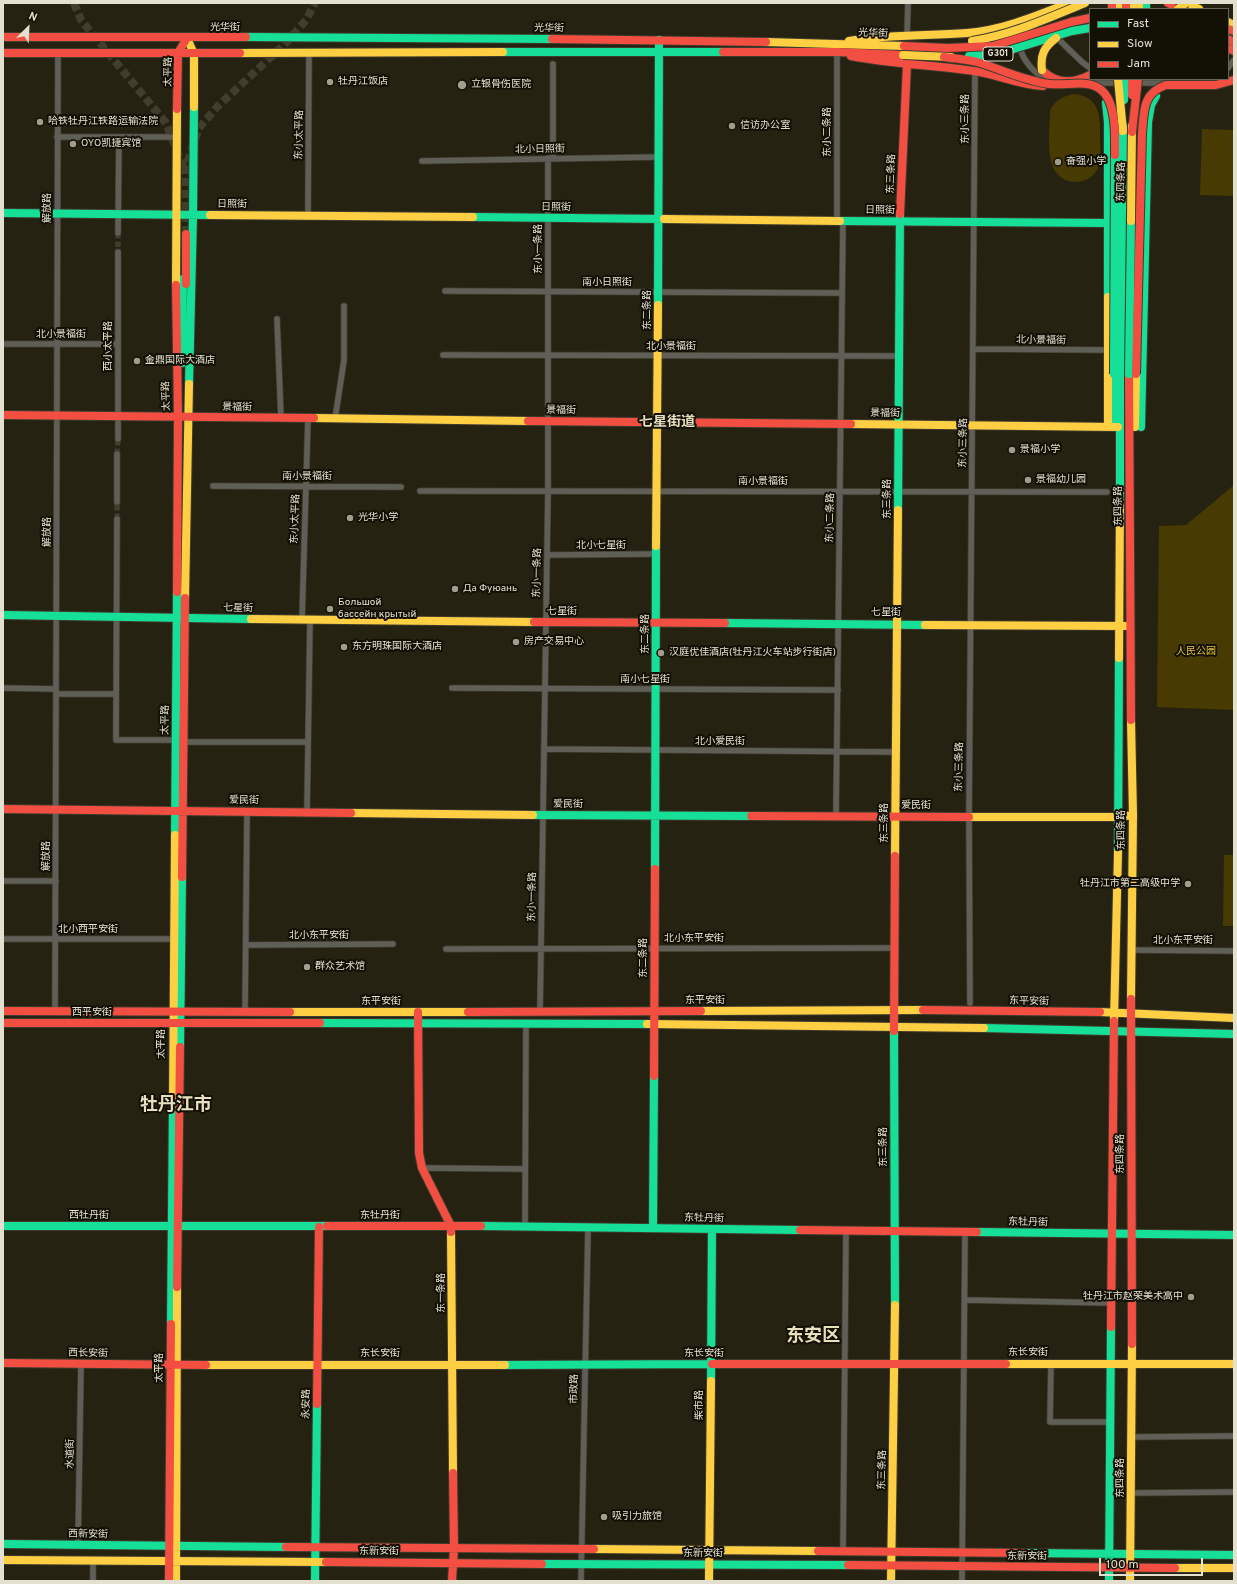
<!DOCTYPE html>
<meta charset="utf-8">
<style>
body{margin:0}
#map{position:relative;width:1237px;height:1584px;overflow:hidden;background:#262212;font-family:Overpass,sans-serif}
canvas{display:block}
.frame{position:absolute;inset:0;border:4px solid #e4e0d0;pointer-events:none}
.legend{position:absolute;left:1089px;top:8px;width:140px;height:72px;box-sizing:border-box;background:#131005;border:1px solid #676356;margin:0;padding:5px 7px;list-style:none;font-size:12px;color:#e4e0d0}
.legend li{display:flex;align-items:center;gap:8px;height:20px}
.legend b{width:20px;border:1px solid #676356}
.north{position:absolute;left:8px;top:8px;width:40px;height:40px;-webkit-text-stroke:3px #131005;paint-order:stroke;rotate:24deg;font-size:11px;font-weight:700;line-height:16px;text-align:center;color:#e4e0d0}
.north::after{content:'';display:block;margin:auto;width:14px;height:18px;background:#e4e0d0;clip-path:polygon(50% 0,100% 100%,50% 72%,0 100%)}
.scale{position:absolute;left:1099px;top:1558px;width:104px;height:18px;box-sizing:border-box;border:2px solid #e4e0d0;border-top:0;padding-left:5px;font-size:12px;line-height:14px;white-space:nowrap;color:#e4e0d0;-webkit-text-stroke:3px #131005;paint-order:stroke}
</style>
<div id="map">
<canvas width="1237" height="1584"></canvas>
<div class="frame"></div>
<ul class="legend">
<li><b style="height:5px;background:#16e098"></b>Fast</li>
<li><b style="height:5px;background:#ffcf43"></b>Slow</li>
<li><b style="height:5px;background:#f24e42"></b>Jam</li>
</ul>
<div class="north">N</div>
<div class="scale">100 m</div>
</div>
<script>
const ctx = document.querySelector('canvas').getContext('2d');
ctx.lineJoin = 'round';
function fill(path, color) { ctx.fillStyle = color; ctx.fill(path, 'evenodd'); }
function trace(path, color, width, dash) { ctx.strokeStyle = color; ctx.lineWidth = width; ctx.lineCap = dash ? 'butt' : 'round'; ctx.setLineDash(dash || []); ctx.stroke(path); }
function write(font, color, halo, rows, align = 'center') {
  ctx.font = font + ' Overpass,"Noto Sans SC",sans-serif'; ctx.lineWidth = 4; ctx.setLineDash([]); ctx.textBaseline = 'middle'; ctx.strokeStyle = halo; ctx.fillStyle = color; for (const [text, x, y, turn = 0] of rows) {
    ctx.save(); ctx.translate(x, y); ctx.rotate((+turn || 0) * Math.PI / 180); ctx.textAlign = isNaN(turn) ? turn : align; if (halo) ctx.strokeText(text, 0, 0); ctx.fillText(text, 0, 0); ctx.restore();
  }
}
fill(new Path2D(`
 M1074 94C1103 97 1100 121 1100 143 1100 152 1102 163 1097 170 1093 177 1085 182 1077 182 1041 182 1050 134 1050 110 1056 100 1063 96 1074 94Z
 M1202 129 1234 130V196L1200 195Z
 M1234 485V710L1157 707 1159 526 1186 525Z
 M1224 855H1234V926H1223Z`), '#473a02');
trace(new Path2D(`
 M118 233V252
 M117 454 118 439
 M117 519V502`), '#423e2e', 5.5, [5.5, 3]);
trace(new Path2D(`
 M74 3 81 20 166 123 183 166V173
 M186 234V166L199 128 218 106 284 45 306 20 315 3`), '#423e2e', 8, [8, 4]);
const street = new Path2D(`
 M907 35 908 3
 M1055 36 1082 62 1090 68
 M1019 45C1023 62 1034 72 1047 81
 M1228 68 1234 60
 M1094 83H1119
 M1136 83H1163
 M57 137H178
 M553 158V64
 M422 161 658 157
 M308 216 309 53
 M837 221V51
 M118 233 119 137
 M445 291 842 293
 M277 319 281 418
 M3 344H118
 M974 349 1108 350
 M443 355 899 356
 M335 419 344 360V306
 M118 439V252
 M213 486 401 487
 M420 491 1107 492
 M117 502V454
 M117 519 116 740H175
 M547 555 656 554
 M302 620 308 418
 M3 688 56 689
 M452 688 838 690
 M56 694H116
 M184 742H308
 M544 749 896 752
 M307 812 310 620
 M836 816 843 221
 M3 881H56
 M3 939H173
 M246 945 393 944
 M446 949 894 948
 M1131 950 1234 951
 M970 1003 969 816 975 71
 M55 1011 58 53
 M245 1012 247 811
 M540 1012 548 491V158
 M422 1168 525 1169
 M525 1227 526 1023
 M965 1300 1111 1303
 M1051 1363 1050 1422H1111
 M1132 1437 1234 1436
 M1131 1493 1234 1492
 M78 1545 81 1364
 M843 1552 846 1230
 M93 1581V1560
 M581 1581 588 1228
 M962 1581 965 1231`);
const fast = new Path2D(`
 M1146 3V9
 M246 37 552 39
 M503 52H723
 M1106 103 1108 122V297
 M3 213 210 215
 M473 217 664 219
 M840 221 1109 223
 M658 305 659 40
 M182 363 183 279
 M189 384 193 215 194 107
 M1113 427 1114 374
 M1141 427 1148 122 1151 105 1156 96
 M1120 502V374
 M898 510 900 214
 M3 615 251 619
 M725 623 925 625
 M533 815 751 816
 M175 835 177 592
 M1118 852 1119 658
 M655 869 656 546
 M320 1023 647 1024
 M984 1028 1234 1034
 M894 1031 895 1305
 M180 1047 182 877
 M3 1226H327
 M481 1226 800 1230
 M653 1228 654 1076
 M977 1232 1234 1235
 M171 1324 173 1102
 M505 1365 712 1364
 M711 1381 712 1229
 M3 1544 286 1547
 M1026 1553 1234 1555
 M542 1564 848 1565
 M315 1581 317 1404
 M1109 1581 1111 1327`);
const slow = new Path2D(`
 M1119 3V9
 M1133 3V9
 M1139 3V9
 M1186 3 1199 9
 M1228 22 1234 25
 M187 38 194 54V107
 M849 41C888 34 928 36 967 33 1003 30 1036 16 1069 3
 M766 42 904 46
 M240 53 503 52
 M1173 79 1190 82 1206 79
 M210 215 473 217
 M664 219 840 221
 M176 285 177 109
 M1108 297V427
 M314 418 528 421
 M851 424 1118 427
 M1135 427 1136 374
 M656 546 658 305
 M185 598 189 384
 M251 619 534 622
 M925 625 1125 626
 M1119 658 1120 502
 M351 813 533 815
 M969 817H1119L1133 815
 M895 856 898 510
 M1131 999 1133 815 1131 720
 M701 1011 923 1010
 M290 1012H468
 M1100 1012 1234 1018
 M1114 1021 1118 852
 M647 1024 984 1028
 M173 1102 175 835
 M451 1232 453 1473
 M1006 1364H1234
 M206 1365H505
 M594 1549 818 1551
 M3 1560 326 1562
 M1175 1568H1234
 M176 1581 177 1287
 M709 1581 711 1381
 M891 1581 895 1305
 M1130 1581 1132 1344`);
const jam = new Path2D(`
 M1112 3V9
 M1126 3V9
 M1168 3 1182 9
 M1228 29 1234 31
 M3 37H246
 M552 39 766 42
 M1228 39 1234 42
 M1228 48 1234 51
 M723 52H837L903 55
 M3 53H240
 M851 56C892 64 933 65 974 71 997 74 1019 85 1043 86
 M1042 70C1056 84 1073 84 1090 75
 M177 109 178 53 187 38
 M900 214 907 64
 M186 234V284
 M176 285 178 417 177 592
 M1129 374 1131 720
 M3 415 314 418
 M528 421 851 424
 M534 622 725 623
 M3 809 351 813
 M751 816 969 817
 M182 877 185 598
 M1131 999 1132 1344
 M923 1010 1100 1012
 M3 1011 290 1012
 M418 1012 419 1153 422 1168 451 1226V1232
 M468 1012 701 1011
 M3 1023H320
 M894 1031 895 856
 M654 1076 655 869
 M327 1226H481
 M800 1230 977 1232
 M177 1287 180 1047
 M1111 1327 1114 1021
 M3 1363 206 1365
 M712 1364H1006
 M317 1404 319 1227
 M286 1547 594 1549
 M818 1551 1026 1553
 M326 1562 542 1564
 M848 1565 1175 1568
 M169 1581 171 1324
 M452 1581 454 1548 453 1473`);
trace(street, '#3f3c2e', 7);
trace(fast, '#3f3c2e', 10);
trace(slow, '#3f3c2e', 10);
trace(jam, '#3f3c2e', 10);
trace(street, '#5f5e57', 5.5);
trace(fast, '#16e098', 8);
trace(slow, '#ffcf43', 8);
trace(jam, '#f24e42', 8);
const fastBridge = new Path2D(`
 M969 56 994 55 1072 31 1090 28
 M1124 79V100
 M1114 374 1115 155
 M1120 374 1123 126
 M1129 374 1131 221`);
const slowBridge = new Path2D(`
 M1178 9 1186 3
 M972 41C1012 35 1048 18 1085 3
 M903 55 951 57
 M1042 70C1040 55 1044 47 1056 38
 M1118 79 1123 131
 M1131 221 1132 126`);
const jamBridge = new Path2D(`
 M904 46 948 48 993 46 1071 22 1090 18
 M944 57C956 59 968 59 980 63 1003 70 1025 81 1050 84 1065 86 1087 79 1100 89 1117 101 1115 137 1115 155
 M1132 79V95
 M1132 132 1138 79
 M1136 374 1142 134C1144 112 1142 93 1166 85H1216L1234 80`);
trace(fastBridge, '#3f3c2e', 10, []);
trace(slowBridge, '#3f3c2e', 10, []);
trace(jamBridge, '#3f3c2e', 10, []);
trace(fastBridge, '#16e098', 8);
trace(slowBridge, '#ffcf43', 8);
trace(jamBridge, '#f24e42', 8);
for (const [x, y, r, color] of [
 [330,82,4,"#a29e8e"],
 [462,85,5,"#a29e8e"],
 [40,122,4,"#a29e8e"],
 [732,126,4,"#a29e8e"],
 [73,144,4,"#a29e8e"],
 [1058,162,4,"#a29e8e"],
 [137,361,4,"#a29e8e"],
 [1012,450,4,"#a29e8e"],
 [1028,480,4,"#a29e8e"],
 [350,518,4,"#a29e8e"],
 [455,589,4,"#a29e8e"],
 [330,609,4,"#a29e8e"],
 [516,642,4,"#a29e8e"],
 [344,647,4,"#a29e8e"],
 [661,653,4,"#a29e8e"],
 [1188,884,4,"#a29e8e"],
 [307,967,4,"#a29e8e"],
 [1191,1297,4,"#a29e8e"],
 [604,1517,4,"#a29e8e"]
]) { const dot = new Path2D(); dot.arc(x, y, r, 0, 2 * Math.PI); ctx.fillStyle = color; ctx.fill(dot); trace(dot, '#131005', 1.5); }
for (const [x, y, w] of [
 [998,54,30]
]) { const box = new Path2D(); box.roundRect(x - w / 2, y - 7, w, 14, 3); ctx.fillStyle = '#131005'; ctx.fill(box); trace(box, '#e4e0d0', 1); }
write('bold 9px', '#e4e0d0', null, [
 ["G301",998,54]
]);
write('10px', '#e4e0d0', '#131005', [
 ["光华街",225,28],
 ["光华街",549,29,1],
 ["光华街",873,34,2],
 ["太平路",169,72,-89],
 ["东小三条路",966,119,-90],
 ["东小二条路",828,132,-90],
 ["东小太平路",300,135,-89],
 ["北小日照街",540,150,-1],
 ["东三条路",892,174,-88],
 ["东四条路",1122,182,-89],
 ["日照街",232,205,1],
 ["解放路",48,208,-90],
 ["日照街",556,208,1],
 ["日照街",880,211,1],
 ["东小一条路",539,249,-90],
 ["南小日照街",607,283],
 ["东二条路",648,310,-90],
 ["北小景福街",61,335],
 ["北小景福街",1041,341,1],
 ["西小太平路",109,346,-90],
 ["北小景福街",671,347],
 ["太平路",167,396,-92],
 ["景福街",237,408,1],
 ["景福街",561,411,1],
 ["景福街",885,414,1],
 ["东小三条路",964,443,-89],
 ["南小景福街",307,477],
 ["南小景福街",763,482],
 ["东三条路",888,499,-90],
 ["东四条路",1119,506,-90],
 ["东小二条路",831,518,-89],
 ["东小太平路",296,519,-88],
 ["解放路",48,532,-90],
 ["北小七星街",601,546],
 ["东小一条路",538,573,-89],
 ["七星街",238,609,1],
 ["七星街",562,612],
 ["七星街",886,613],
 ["东二条路",646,634,-90],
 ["南小七星街",645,680],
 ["太平路",166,720,-89],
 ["北小爱民街",720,742],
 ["东小三条路",960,767,-89],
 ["爱民街",244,801,1],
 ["爱民街",568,805,1],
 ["爱民街",916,806],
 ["东三条路",885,823,-90],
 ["东四条路",1122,830,-90],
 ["解放路",47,856,-90],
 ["东小一条路",533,897,-89],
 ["北小西平安街",88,930],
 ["北小东平安街",319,936],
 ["北小东平安街",694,939],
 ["北小东平安街",1183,941],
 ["东二条路",644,958,-90],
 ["东平安街",705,1001],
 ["东平安街",381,1002],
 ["东平安街",1029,1002,1],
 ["西平安街",92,1013],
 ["太平路",162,1044,-90],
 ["东三条路",884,1147,-90],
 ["东四条路",1121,1154,-90],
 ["西牡丹街",89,1216],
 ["东牡丹街",380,1216],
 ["东牡丹街",704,1219,1],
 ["东牡丹街",1028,1223,1],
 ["东一条路",442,1293,-90],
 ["东长安街",1028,1353],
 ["西长安街",88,1354,1],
 ["东长安街",380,1354],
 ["东长安街",704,1354],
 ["太平路",160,1368,-90],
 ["市政路",575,1389,-89],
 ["永安路",307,1404,-89],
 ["柴市路",700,1405,-90],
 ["水道街",71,1454,-89],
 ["东三条路",883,1470,-89],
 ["东四条路",1121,1478,-90],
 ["西新安街",88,1535,1],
 ["东新安街",379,1552],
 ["东新安街",703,1554],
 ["东新安街",1027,1557]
]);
write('10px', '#e4e0d0', '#131005', [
 ["牡丹江饭店",338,82],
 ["立银骨伤医院",471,85],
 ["哈铁牡丹江铁路运输法院",48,122],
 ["信访办公室",740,126],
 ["OYO凯捷宾馆",81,144],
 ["奋强小学",1066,162],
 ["金鼎国际大酒店",145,361],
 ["景福小学",1020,450],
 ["景福幼儿园",1036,480],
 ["光华小学",358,518],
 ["Да Фуюань",463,589],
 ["Большой",338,603],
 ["бассейн крытый",338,615],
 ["房产交易中心",524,642],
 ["东方明珠国际大酒店",352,647],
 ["汉庭优佳酒店(牡丹江火车站步行街店)",669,653],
 ["牡丹江市第二高级中学",1180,884,"right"],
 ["群众艺术馆",315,967],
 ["牡丹江市赵荣美术高中",1183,1297,"right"],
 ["吸引力旅馆",612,1517]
], 'left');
write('10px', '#e2c232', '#131005', [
 ["人民公园",1196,652]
]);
write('bold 14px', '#e8dfbe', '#131005', [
 ["七星街道",667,423]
]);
write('bold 18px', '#e8dfbe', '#131005', [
 ["牡丹江市",176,1106],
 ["东安区",813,1337]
]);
</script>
